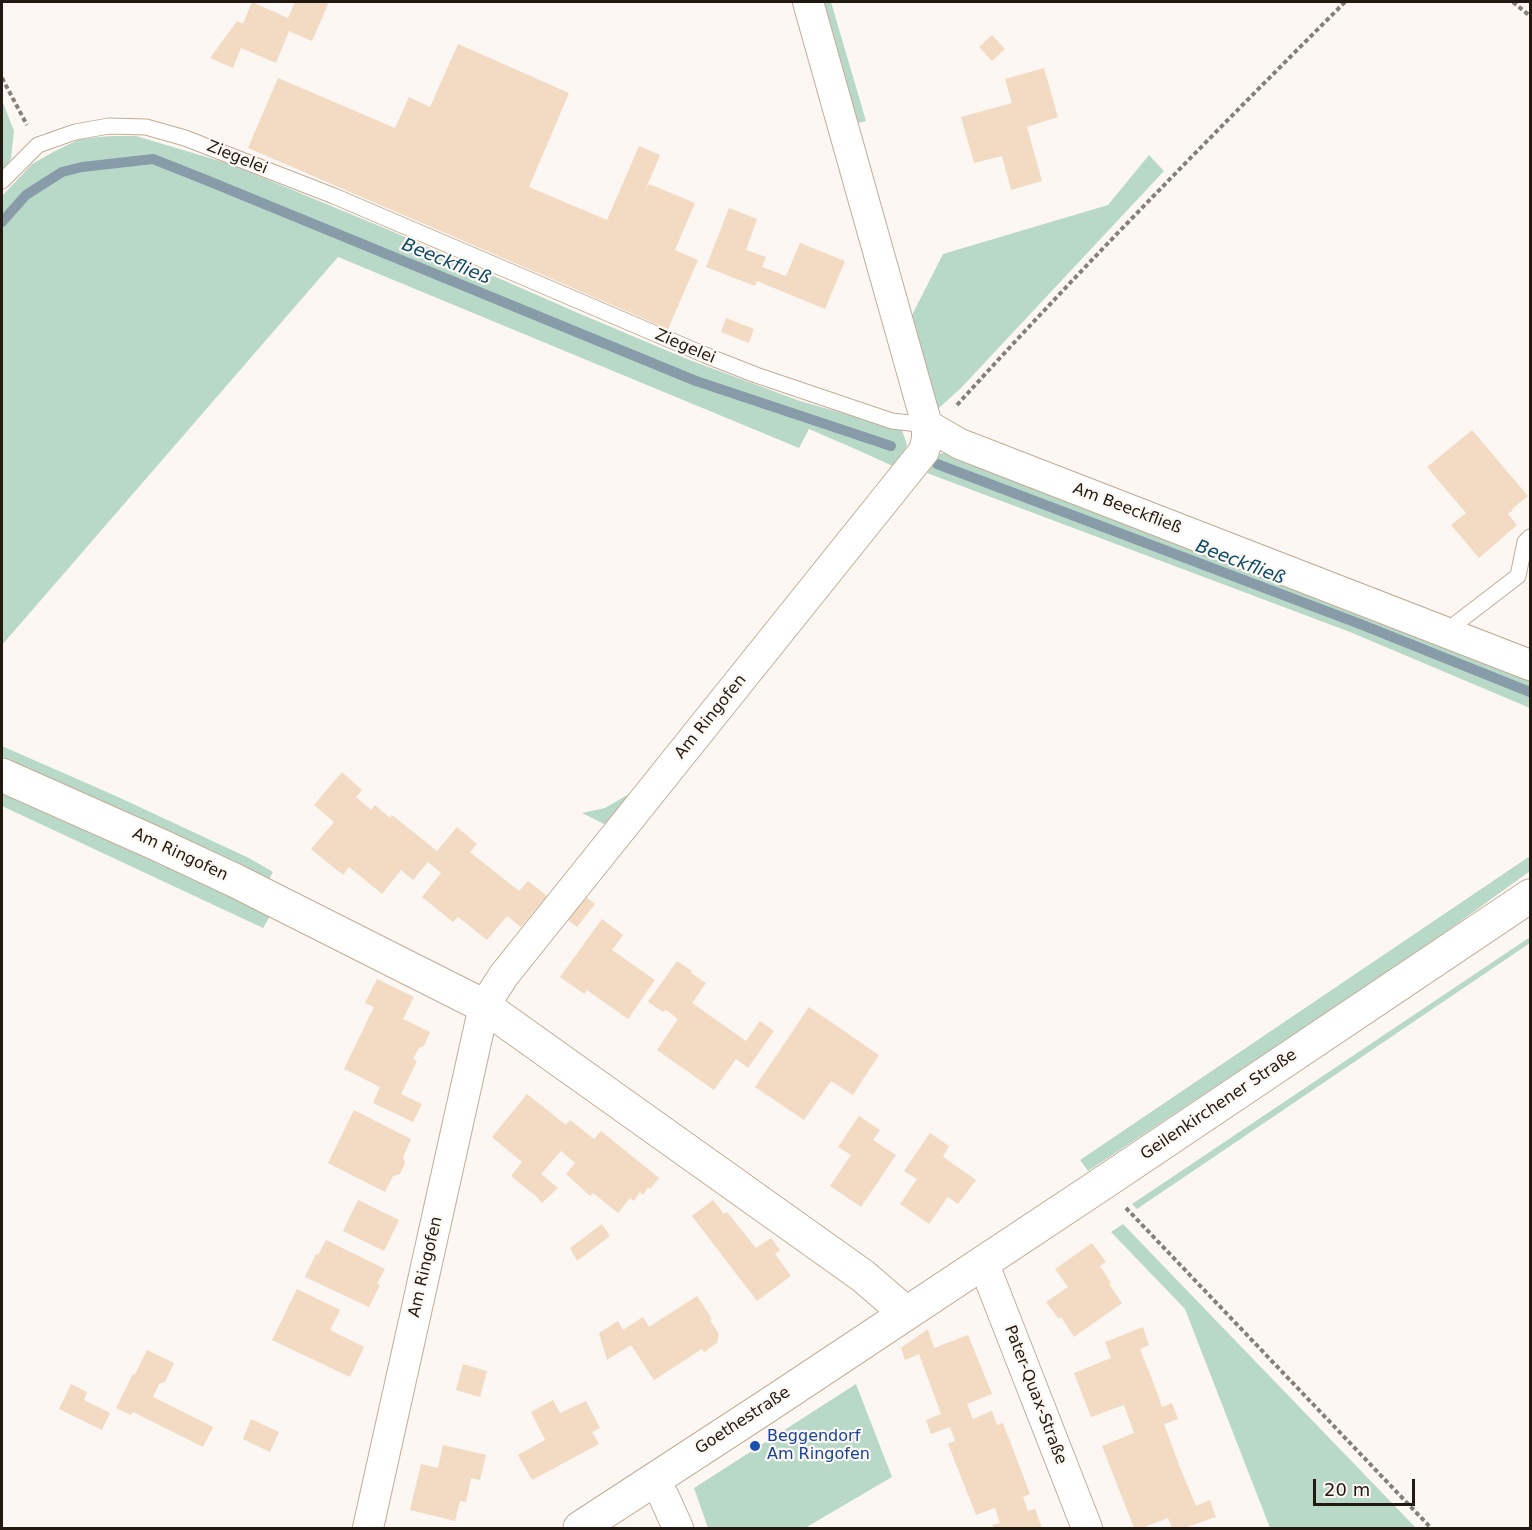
<!DOCTYPE html>
<meta charset="utf-8">
<style>
body{margin:0}
#map{position:relative;width:1532px;height:1530px;overflow:hidden;background:#fcf7f2;font-family:"DejaVu Sans",sans-serif}
canvas{display:block}
.frame{position:absolute;inset:0;border:3px solid #221a11;pointer-events:none}
.scale{position:absolute;left:1313px;top:1479px;width:102px;height:27px;box-sizing:border-box;border:3px solid #221a11;border-top:0;padding-left:8px;font-size:18px;line-height:21px;white-space:nowrap;color:#221a11;-webkit-text-stroke:4px #fcf7f2;paint-order:stroke}
</style>
<div id="map">
<canvas width="1532" height="1530"></canvas>
<div class="frame"></div>
<div class="scale">20 m</div>
</div>
<script>
const ctx = document.querySelector('canvas').getContext('2d');
ctx.lineJoin = 'round';
function fill(path, color) { ctx.fillStyle = color; ctx.fill(path, 'evenodd'); }
function trace(path, color, width, dash) { ctx.strokeStyle = color; ctx.lineWidth = width; ctx.lineCap = dash ? 'butt' : 'round'; ctx.setLineDash(dash || []); ctx.stroke(path); }
function write(font, color, halo, rows, align = 'center') {
  ctx.font = font + ' "DejaVu Sans",sans-serif'; ctx.lineWidth = 4.5; ctx.setLineDash([]); ctx.textBaseline = 'middle'; ctx.strokeStyle = halo; ctx.fillStyle = color; for (const [text, x, y, turn = 0] of rows) {
    ctx.save(); ctx.translate(x, y); ctx.rotate((+turn || 0) * Math.PI / 180); ctx.textAlign = isNaN(turn) ? turn : align; if (halo) ctx.strokeText(text, 0, 0); ctx.fillText(text, 0, 0); ctx.restore();
  }
}
fill(new Path2D(`
 M816 2H831L866 121 854 124Z
 M2 100 14 131 11 159 2 170Z
 M111 136H136L230 164 389 230 578 313 687 359 800 401 902 430 907 445 902 459 895 467 853 448 809 429 799 448 338 257 2 645V196L32 164 55 151 80 139Z
 M1149 155 1164 171 961 388 938 409 911 317 943 254 1108 205Z
 M949 451 1530 678V708L1350 632 927 473 940 454Z
 M2 746 118 797 249 858 273 872 269 879 2 761Z
 M665 760 612 828 582 813 605 808 629 794Z
 M2 793 162 865 166 856 272 913 263 928 2 806Z
 M1530 856V871L1411 957 1088 1171 1080 1160Z
 M1530 937V943L1137 1209 1132 1204Z
 M1123 1224 1416 1528H1270L1185 1309 1111 1232Z
 M856 1384 892 1477 805 1528H708L694 1488Z`), '#b8d9c8');
trace(new Path2D(`
 M2 222 26 195 62 172 82 167 153 159 206 180 696 381 891 446
 M937 464 1360 624 1530 692`), '#879ca8', 10);
fill(new Path2D(`
 M252 2 288 18 295 2H329L312 41 289 31 276 63 241 48 233 68 210 58 237 21 243 24Z
 M992 35 1005 49 992 61 979 47Z
 M458 44 569 93 529 187 607 220 639 146 660 155 644 193 649 184 695 203 675 250 698 260 668 329 248 148 278 78 395 128 409 97 430 107Z
 M1044 68 1058 117 1027 127 1042 181 1011 190 1002 156 974 163 961 117 1012 103 1005 79Z
 M729 208 757 219 746 250 766 257 762 267 786 276 800 243 845 261 825 309 757 281 755 286 706 267Z
 M726 318 754 329 749 343 721 332Z
 M1472 430 1528 496 1512 509 1513 510 1508 514 1517 525 1479 558 1451 525 1466 513 1427 467Z
 M342 772 362 790 356 797 371 810 375 805 390 818 392 815 437 851 457 827 477 844 470 852 519 891 528 881 547 896 521 927 507 916 487 940 458 917 453 922 422 897 441 873 428 862 413 880 401 870 382 894 349 867 343 875 311 849 334 822 314 805Z
 M582 894 595 904 577 927 564 917Z
 M602 919 623 935 612 950 655 980 628 1019 587 990 584 994 560 977Z
 M677 961 692 971 691 973 706 983 692 1003 746 1041 760 1021 774 1031 748 1068 736 1059 714 1090 657 1050 678 1019 666 1010 663 1012 648 1002Z
 M377 979 414 997 403 1019 430 1032 424 1046 419 1048 413 1059 417 1061 401 1094 422 1104 413 1122 373 1103 380 1087 344 1069 374 1007 365 1003Z
 M809 1007 879 1055 853 1095 831 1081 804 1120 755 1087Z
 M527 1094 566 1125 570 1120 594 1139 601 1131 659 1178 650 1189 648 1187 643 1195 640 1192 634 1201 630 1198 618 1213 593 1193 590 1196 566 1174 575 1163 561 1151 541 1174 558 1188 542 1203 537 1197 511 1176 522 1162 492 1137Z
 M354 1110 411 1139 403 1157 405 1163 400 1174 393 1176 385 1192 328 1163Z
 M859 1116 880 1130 873 1140 896 1155 861 1207 830 1186 851 1155 838 1147Z
 M930 1133 949 1146 943 1157 976 1180 958 1204 948 1197 929 1224 900 1204 917 1179 904 1171Z
 M358 1200 399 1220 384 1251 343 1231Z
 M713 1200 724 1214 727 1212 756 1248 771 1238 780 1250 775 1254 791 1276 757 1301 692 1216Z
 M602 1224 610 1236 577 1261 570 1248Z
 M326 1240 385 1269 377 1284 380 1285 369 1307 305 1277 316 1254 318 1255Z
 M1092 1243 1106 1262 1100 1266 1111 1283 1109 1284 1122 1303 1074 1337 1061 1317 1059 1319 1046 1302 1068 1287 1055 1269Z
 M297 1289 340 1310 330 1330 364 1347 350 1377 272 1340Z
 M697 1296 712 1319 710 1320 719 1334 717 1343 704 1352 702 1349 654 1380 631 1345 607 1360 599 1333 618 1321 623 1330 643 1317 649 1327Z
 M1143 1327 1149 1345 1140 1349 1157 1392 1162 1407 1172 1403 1178 1419 1164 1424 1179 1465 1196 1506 1210 1500 1216 1517 1184 1528H1172L1168 1518 1142 1528H1134L1102 1446 1134 1433 1124 1405 1091 1417 1074 1373 1111 1358 1105 1342Z
 M928 1329 934 1348 968 1335 992 1394 967 1404 973 1419 992 1411 997 1425 1003 1423 1030 1494 1023 1497 1028 1511 1035 1509 1042 1528H994L992 1525 1000 1523 995 1508 976 1515 948 1444 955 1441 950 1427 931 1434 926 1420 941 1414 919 1354 905 1360 901 1348Z
 M147 1350 174 1363 165 1382 159 1384 153 1397 213 1427 203 1447 133 1412 131 1415 116 1408 133 1374H135Z
 M463 1364 487 1371 480 1397 456 1390Z
 M71 1384 87 1392 84 1400 110 1413 102 1430 59 1409Z
 M553 1400 560 1413 586 1401 600 1428 592 1432 599 1444 532 1480 518 1455 545 1440 531 1412Z
 M251 1419 279 1432 270 1452 243 1439Z
 M443 1445 486 1455 480 1480 471 1478 466 1502 460 1501 455 1521 410 1510 421 1464 438 1468Z`), '#f3dac3');
const lane = new Path2D(`
 M2 181 38 145 75 132 109 126 146 127 185 138 334 196 705 355 756 375 892 421 927 425
 M1445 632 1518 576 1525 542 1530 537`);
const street = new Path2D(`
 M927 425 960 444 1530 665
 M983 1262 1087 1528
 M653 1479 664 1497 678 1528
 M368 1528 484 1006 504 975 924 451 927 439V425L808 2`);
const secondary = new Path2D(`
 M2 775 157 844 234 880 484 1006 863 1276 906 1313
 M580 1528 764 1408 1103 1183 1530 896`);
trace(lane, '#c3ac95', 17);
trace(street, '#c3ac95', 32);
trace(secondary, '#c3ac95', 35);
trace(new Path2D(`
 M1513 2 1530 16
 M2 78 27 125
 M957 405C1082 267 1213 134 1345 2
 M1126 1208 1431 1528`), '#857f78', 4, [4.5, 3]);
trace(lane, '#fff', 15);
trace(street, '#fff', 30);
trace(secondary, '#fff', 33);
for (const [x, y, r, color] of [
 [755,1446,6,"#1a4fb4"]
]) { const dot = new Path2D(); dot.arc(x, y, r, 0, 2 * Math.PI); ctx.fillStyle = color; ctx.fill(dot); trace(dot, '#fcf7f2', 2); }
write('16px', '#221a11', '#fcf7f2', [
 ["Ziegelei",237,158,22],
 ["Ziegelei",685,347,23],
 ["Am Beeckfließ",1127,509,21],
 ["Am Ringofen",711,717,-51],
 ["Am Ringofen",180,855,25],
 ["Geilenkirchener Straße",1219,1105,-34],
 ["Am Ringofen",426,1267,-77],
 ["Pater-Quax-Straße",1035,1395,69],
 ["Goethestraße",743,1421,-33]
]);
write('16px', '#164399', '#fcf7f2', [
 ["Beggendorf",767,1437],
 ["Am Ringofen",767,1455]
], 'left');
write('italic 18px', '#0b4b67', '#fcf7f2', [
 ["Beeckfließ",446,262,22],
 ["Beeckfließ",1240,563,21]
]);
</script>
